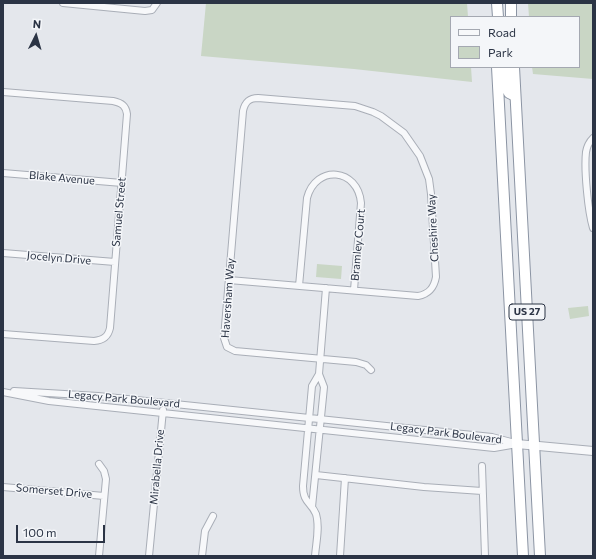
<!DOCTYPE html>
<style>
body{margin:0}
#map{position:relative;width:596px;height:559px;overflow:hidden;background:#e4e7ec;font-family:Commissioner,sans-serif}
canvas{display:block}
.frame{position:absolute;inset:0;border:4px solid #2b3445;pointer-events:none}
.legend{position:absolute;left:450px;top:16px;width:130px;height:52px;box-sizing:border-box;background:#f4f6f9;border:1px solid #a4a8b1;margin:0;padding:5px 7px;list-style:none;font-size:12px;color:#2b3445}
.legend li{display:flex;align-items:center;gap:8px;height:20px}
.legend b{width:20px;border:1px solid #a4a8b1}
.north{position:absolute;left:16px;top:16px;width:40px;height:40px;-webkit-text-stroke:3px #f4f6f9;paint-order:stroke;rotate:5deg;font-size:11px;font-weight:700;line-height:16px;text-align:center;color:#2b3445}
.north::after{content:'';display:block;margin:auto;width:14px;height:18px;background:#2b3445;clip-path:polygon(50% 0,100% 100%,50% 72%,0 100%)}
.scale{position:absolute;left:16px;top:525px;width:89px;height:18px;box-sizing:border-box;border:2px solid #2b3445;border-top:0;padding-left:5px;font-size:12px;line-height:14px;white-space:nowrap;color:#2b3445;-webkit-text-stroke:3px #f4f6f9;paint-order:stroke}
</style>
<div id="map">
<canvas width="596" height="559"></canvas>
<div class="frame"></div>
<ul class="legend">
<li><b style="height:5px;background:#f7f8fa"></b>Road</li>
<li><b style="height:11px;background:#c9d6c5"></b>Park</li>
</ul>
<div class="north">N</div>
<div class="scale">100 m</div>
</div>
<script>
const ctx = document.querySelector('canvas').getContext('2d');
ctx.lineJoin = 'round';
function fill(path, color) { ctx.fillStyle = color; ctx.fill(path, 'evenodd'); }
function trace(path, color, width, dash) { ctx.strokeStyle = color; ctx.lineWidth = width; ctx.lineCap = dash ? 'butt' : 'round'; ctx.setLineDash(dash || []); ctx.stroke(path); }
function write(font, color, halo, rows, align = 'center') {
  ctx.font = font + ' Commissioner,sans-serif'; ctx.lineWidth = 3; ctx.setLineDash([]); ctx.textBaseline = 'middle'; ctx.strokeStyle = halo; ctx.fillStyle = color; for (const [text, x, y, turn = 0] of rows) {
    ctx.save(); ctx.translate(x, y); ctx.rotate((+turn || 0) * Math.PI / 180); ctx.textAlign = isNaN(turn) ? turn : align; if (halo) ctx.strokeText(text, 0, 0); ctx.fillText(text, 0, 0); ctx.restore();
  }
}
fill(new Path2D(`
 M206 3H467L468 17H451V67H471L472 82 354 69 201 56Z
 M528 3H593V79L533 74 532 67H579V17H529Z
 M317 264 342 266 341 279 316 277Z
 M588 306 589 316 570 319 568 308Z`), '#c9d6c5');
const minor = new Path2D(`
 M63 3 145 11 152 10 157 3
 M3 92 113 101C122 103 126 106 127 114L110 328C108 337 103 340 94 341L3 334
 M593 138C589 142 587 146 586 152 584 170 588 211 593 228
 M3 173 122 183
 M3 253 115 262
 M229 280 418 296C429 294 434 288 436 277L431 194 429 179 420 156 404 133 381 116 373 112 355 106 258 98C249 98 245 102 243 111L224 338 227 347 235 351 356 362 366 365 371 370
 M299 286 307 198C316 164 358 168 361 203L354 290
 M14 391 98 396 492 437 515 443
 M3 392 49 401 494 448 517 444
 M482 466 485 556
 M316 475 424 487 482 491
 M3 487 104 496
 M312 507 324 387 319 374 326 288
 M99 556 106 479 104 471 99 464
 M149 556 163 410
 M202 556 205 531 213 516
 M315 556C316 543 320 527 316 514 311 502 303 503 303 486L312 386 319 374
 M340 556 345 478`);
const tertiary = new Path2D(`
 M517 444 593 451`);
const trunk = new Path2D(`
 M497 3 498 17
 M511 3V17
 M497 67 523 556
 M504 67 508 91 509 93 515 96
 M514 67 540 556`);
trace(minor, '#a9aeb7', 8);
trace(tertiary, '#a9aeb7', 10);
trace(trunk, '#8b94a3', 12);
trace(minor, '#f7f8fa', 6);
trace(tertiary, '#f7f8fa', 8);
trace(trunk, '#fff', 10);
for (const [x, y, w] of [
 [527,312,36]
]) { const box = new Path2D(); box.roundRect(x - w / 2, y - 8, w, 16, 3); ctx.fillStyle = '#f4f6f9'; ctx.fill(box); trace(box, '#2b3445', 1); }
write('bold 10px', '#2b3445', null, [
 ["US 27",527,312]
]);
write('11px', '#2b3445', '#f4f6f9', [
 ["Blake Avenue",62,178,5],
 ["Samuel Street",119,212,-85],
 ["Cheshire Way",433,228,-93],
 ["Bramley Court",358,245,-85],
 ["Jocelyn Drive",59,258,5],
 ["Haversham Way",228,298,-86],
 ["Legacy Park Boulevard",124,399,5],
 ["Legacy Park Boulevard",446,433,7],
 ["Mirabella Drive",157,467,-85],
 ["Somerset Drive",54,491,5]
]);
</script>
